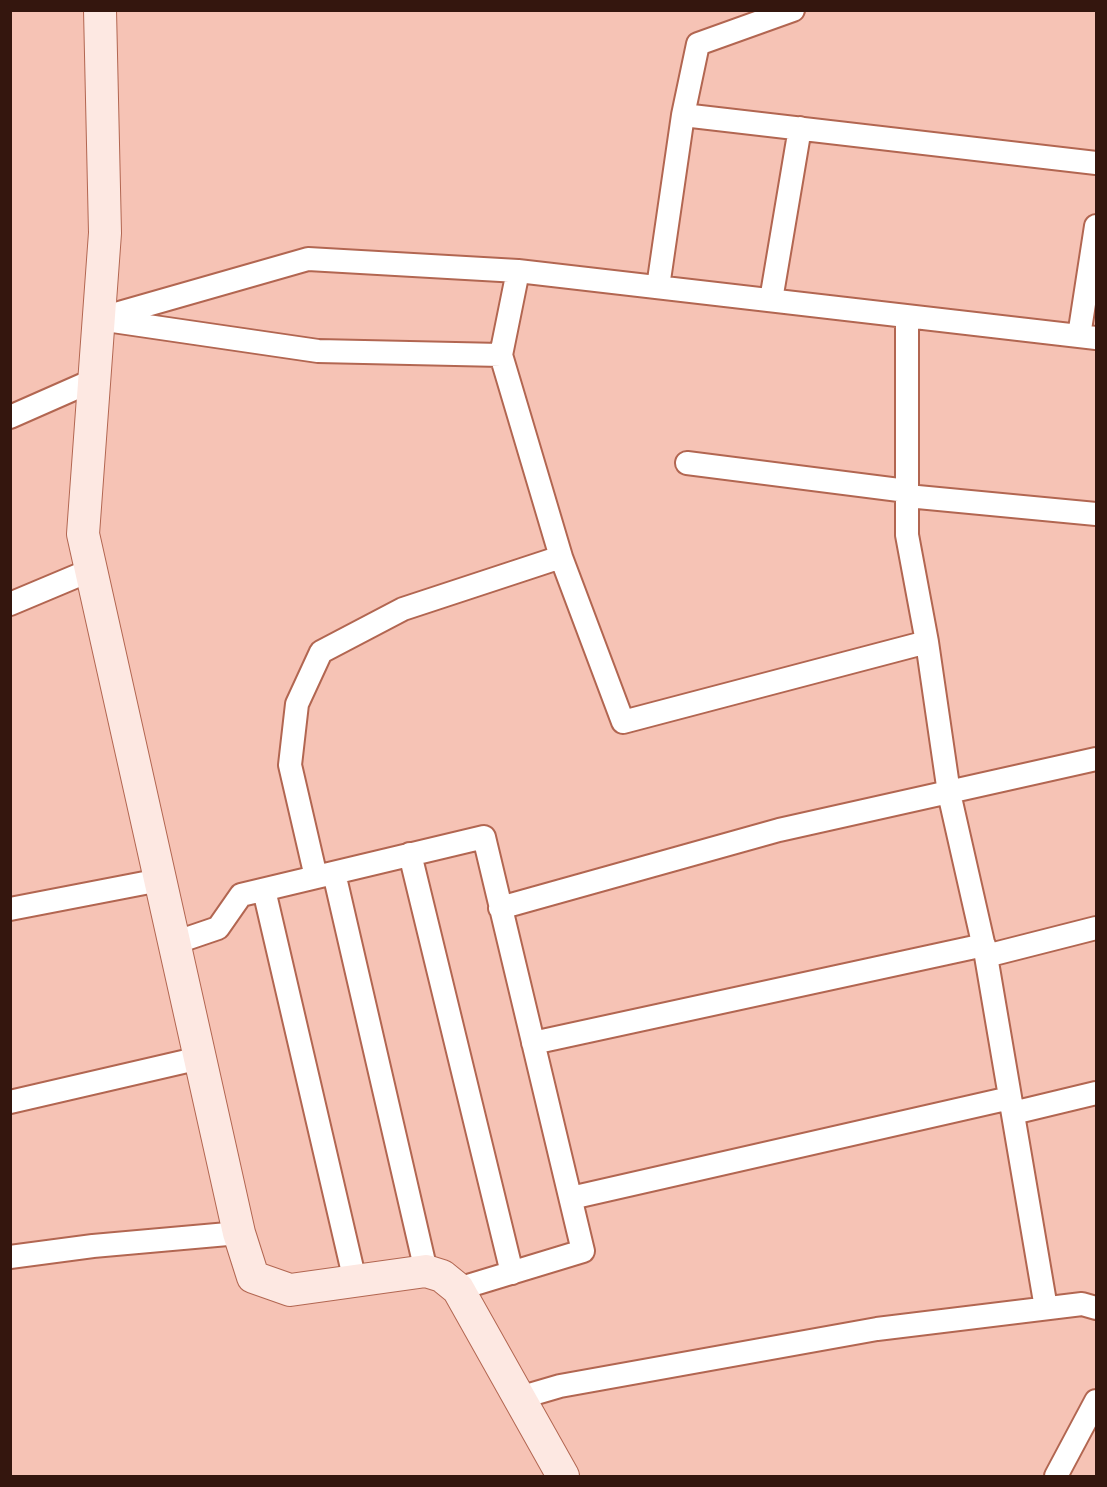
<!DOCTYPE html>
<style>
body{margin:0}
#map{position:relative;width:1107px;height:1487px;overflow:hidden;background:#f6c3b5;font-family:Montserrat,sans-serif}
canvas{display:block}
.frame{position:absolute;inset:0;border:12px solid #34160e;pointer-events:none}
</style>
<div id="map">
<canvas width="1107" height="1487"></canvas>
<div class="frame"></div>
</div>
<script>
const ctx = document.querySelector('canvas').getContext('2d');
ctx.lineJoin = 'round';
function trace(path, color, width, dash) { ctx.strokeStyle = color; ctx.lineWidth = width; ctx.lineCap = dash ? 'butt' : 'round'; ctx.setLineDash(dash || []); ctx.stroke(path); }
const street = new Path2D(`
 M683 115 698 44 793 10
 M658 287 683 115 1096 163
 M771 300 800 128
 M907 316V535L927 642 949 793 986 956 1046 1308
 M98 319 308 259 518 271 1096 338
 M106 320 318 351 501 355 561 557
 M1079 336 1096 226
 M501 355 518 271
 M10 417 94 380
 M687 463 907 491V496L1096 514
 M10 604 91 570
 M410 854 512 1273
 M334 873 426 1271
 M316 877 290 765 297 704 321 652 403 609 561 557 623 722 927 642
 M264 890 355 1281
 M500 908 779 830 1096 759
 M10 909 160 880
 M174 943 218 928 241 895 484 837 583 1251 458 1289
 M986 956 1096 928
 M533 1043 984 945
 M10 1102 200 1058
 M1013 1113 1096 1093
 M571 1198 1010 1098
 M10 1257 93 1246 239 1233
 M519 1398 560 1386 877 1329 1082 1304 1096 1308
 M1056 1476 1096 1401`);
const secondary = new Path2D(`
 M100 10 105 233 83 534 239 1233 253 1277 290 1290 426 1271 442 1276 458 1289 563 1476`);
trace(street, '#b26651', 26);
trace(secondary, '#b26651', 34);
trace(street, '#fff', 22);
trace(secondary, '#fde8e2', 32);
</script>
